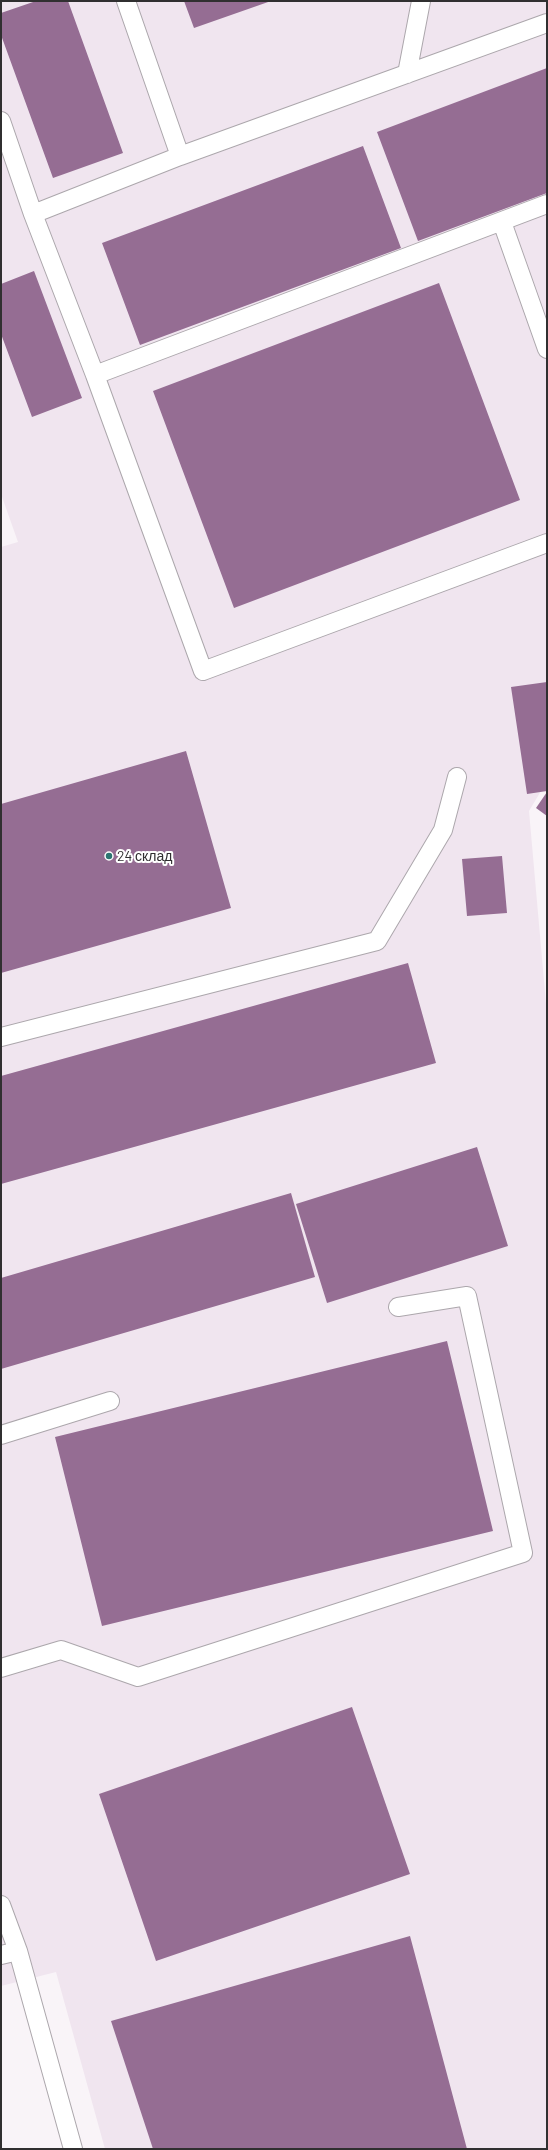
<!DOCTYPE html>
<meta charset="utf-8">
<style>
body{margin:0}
#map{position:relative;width:548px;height:2150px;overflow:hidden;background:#f9f4f8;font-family:Barlow,sans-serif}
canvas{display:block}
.frame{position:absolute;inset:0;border:2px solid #302f30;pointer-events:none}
</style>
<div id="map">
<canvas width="548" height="2150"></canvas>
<div class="frame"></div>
</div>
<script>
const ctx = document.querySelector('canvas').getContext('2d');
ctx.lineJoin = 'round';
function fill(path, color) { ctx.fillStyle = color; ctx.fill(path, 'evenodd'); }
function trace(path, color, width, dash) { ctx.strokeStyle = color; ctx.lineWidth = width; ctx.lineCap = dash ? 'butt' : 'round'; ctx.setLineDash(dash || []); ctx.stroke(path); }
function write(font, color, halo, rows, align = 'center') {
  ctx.font = font + ' Barlow,sans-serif'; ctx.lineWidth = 4; ctx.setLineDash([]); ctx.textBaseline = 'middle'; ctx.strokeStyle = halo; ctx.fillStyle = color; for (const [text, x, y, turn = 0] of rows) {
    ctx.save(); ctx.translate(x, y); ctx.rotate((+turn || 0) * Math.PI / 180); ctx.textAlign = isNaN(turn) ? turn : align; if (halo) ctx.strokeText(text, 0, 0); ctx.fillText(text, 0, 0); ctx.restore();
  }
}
fill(new Path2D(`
 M1 1H547V781L529 811 547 1015V2149H105L56 1972 1 1986V547L18 542 1 494Z`), '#f0e5ef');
fill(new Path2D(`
 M36 1H68L123 153 53 178 1 35V13Z
 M184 1H271L194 28Z
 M547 68V193L418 241 377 132Z
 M363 146 401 248 140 345 102 243Z
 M34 271 82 398 32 417 1 334V284Z
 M439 283 520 500 234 608 153 391Z
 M547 682V791L527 794 511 687Z
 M186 751 231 908 1 973V804Z
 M547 792V816L536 808Z
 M502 856 507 913 467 916 462 859Z
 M408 963 436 1063 1 1184V1076Z
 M477 1147 508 1246 327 1303 296 1204Z
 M291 1193 315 1277 1 1369V1278Z
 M447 1341 493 1531 102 1626 55 1437Z
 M352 1707 410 1874 156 1961 99 1794Z
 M410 1936 467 2149H153L111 2021Z`), '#956d93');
const service = new Path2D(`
 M126 1 180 156
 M407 74 421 1
 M1 121 33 214 180 156 547 23
 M33 214 95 375 547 204
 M502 222 547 349
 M95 375 203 671 547 543
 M1 1037 377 941 443 830 457 777
 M1 1435 110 1401
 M1 1668 61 1650 138 1677 523 1553 467 1296 398 1307
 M1 1905 18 1951 73 2149
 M1 1955 18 1951`);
trace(service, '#aca7ac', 20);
trace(service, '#fff', 18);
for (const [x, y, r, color] of [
 [109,856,4,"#2c7572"]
]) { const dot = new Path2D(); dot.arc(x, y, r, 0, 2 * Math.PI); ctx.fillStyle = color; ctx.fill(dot); trace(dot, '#fff', 1.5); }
write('14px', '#302f30', '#fff', [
 ["24 склад",117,856]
], 'left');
</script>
